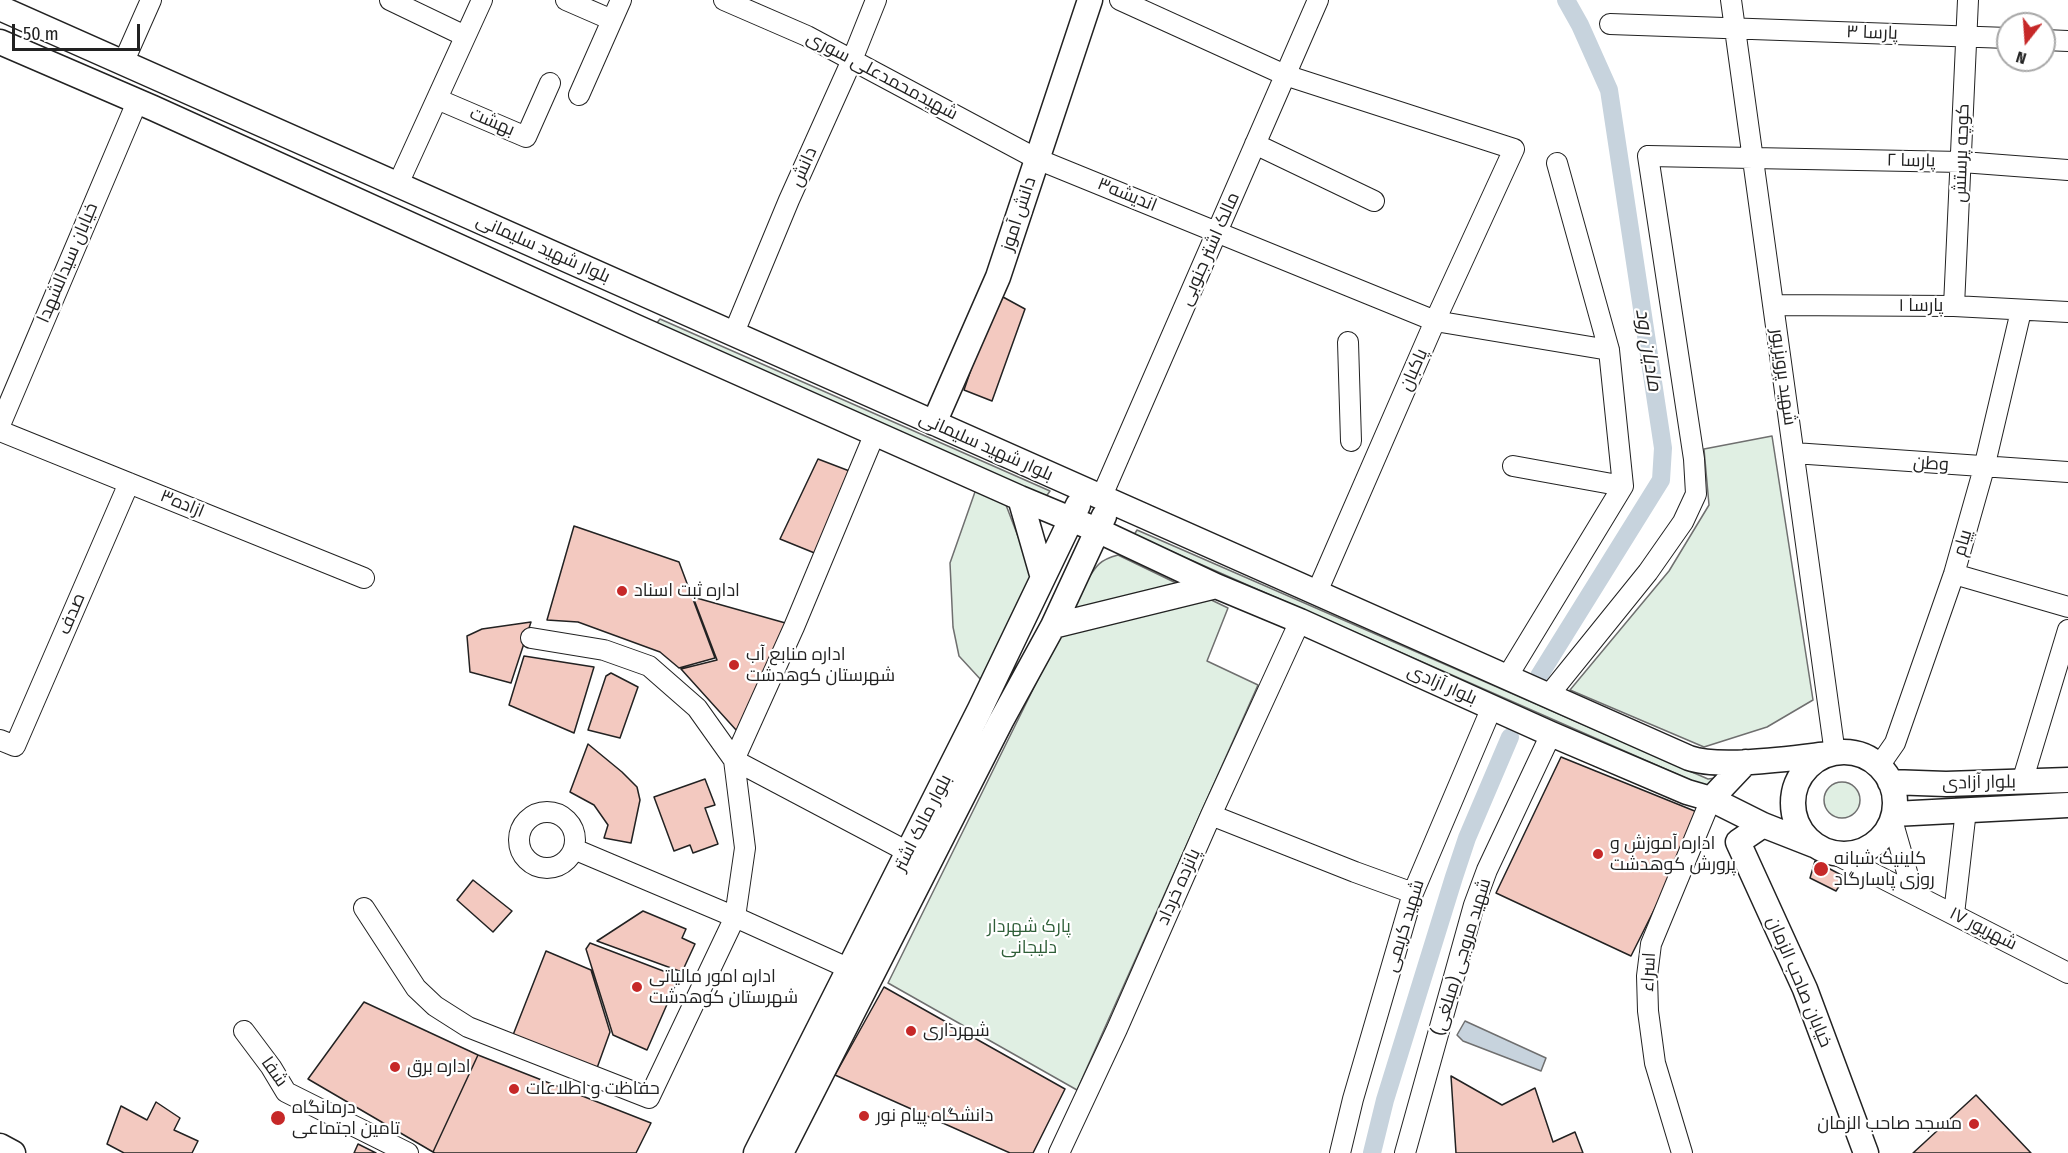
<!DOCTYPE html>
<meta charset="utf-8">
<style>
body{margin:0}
#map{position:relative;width:2068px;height:1153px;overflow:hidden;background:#fff;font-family:"Fira Sans Condensed",sans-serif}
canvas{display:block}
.north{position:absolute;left:1996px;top:12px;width:60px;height:60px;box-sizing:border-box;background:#fff;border:2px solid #a7a7a7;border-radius:50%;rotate:197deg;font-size:16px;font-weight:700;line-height:24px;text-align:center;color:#222}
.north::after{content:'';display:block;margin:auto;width:21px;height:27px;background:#c62828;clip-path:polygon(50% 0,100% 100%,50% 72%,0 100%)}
.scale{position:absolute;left:12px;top:24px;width:128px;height:27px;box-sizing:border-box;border:3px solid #222;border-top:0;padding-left:8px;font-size:18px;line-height:21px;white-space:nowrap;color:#222;-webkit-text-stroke:4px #fff;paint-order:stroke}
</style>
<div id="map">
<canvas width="2068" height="1153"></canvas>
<div class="north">N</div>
<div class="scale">50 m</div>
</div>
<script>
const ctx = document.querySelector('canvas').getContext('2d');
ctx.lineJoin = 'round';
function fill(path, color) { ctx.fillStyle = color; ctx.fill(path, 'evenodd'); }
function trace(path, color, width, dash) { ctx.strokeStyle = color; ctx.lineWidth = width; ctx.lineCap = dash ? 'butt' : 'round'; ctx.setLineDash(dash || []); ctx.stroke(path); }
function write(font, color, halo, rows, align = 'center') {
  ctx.font = font + ' "Fira Sans Condensed",Cairo,sans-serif'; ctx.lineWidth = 4.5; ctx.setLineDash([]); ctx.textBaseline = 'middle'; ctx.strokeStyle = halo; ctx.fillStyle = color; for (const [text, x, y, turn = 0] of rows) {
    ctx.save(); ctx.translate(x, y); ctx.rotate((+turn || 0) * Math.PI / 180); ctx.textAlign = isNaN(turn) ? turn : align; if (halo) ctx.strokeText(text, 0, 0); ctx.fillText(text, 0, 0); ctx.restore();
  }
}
const green = new Path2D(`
 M660 319 1050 491 1045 498 656 324Z
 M1772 436 1813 700 1767 727 1704 747 1570 690 1669 571 1709 505 1704 449Z
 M976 489 1006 505 1032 573 982 681 959 656 953 627 950 563Z
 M1137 530 1708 779 1723 777 1713 790 1134 535Z
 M1118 555 1228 608 1207 661 1258 685 1077 1090 888 983 1086 582C1096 566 1099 560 1118 555Z
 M1824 800a18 18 0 1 1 36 0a18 18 0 1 1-36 0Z`);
fill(green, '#e0efe3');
trace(green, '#6f6f6f', 1.5);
const water = new Path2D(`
 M1465 1021 1546 1058 1541 1071 1463 1041 1457 1035Z`);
fill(water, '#c7d3dd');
trace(water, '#6f6f6f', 1.5);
trace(new Path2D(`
 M1539 676 1661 480 1663 448 1609 90 1580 25 1566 0
 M1372 1153 1385 1100 1454 877 1467 838 1510 737`), '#c7d3dd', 18);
const building = new Path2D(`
 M1003 297 1025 309 992 401 964 390 979 346Z
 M818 459 852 472 817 554 780 539Z
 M574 526 679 562 715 658 679 668 660 652 578 622 547 620Z
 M693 597 789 624 737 731 681 669 717 660Z
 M531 622 511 683 470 672 467 636 482 629Z
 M524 656 594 667 574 733 509 705Z
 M611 673 638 687 620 738 588 730 606 676Z
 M588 744 622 772 637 787 640 800 631 843 604 838 608 825 594 805 570 792Z
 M1561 757 1702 814 1631 956 1496 893Z
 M705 779 715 805 705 808 718 844 693 853 690 845 674 851 654 797Z
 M1815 861 1845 877 1836 891 1810 878Z
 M473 880 512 911 493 932 457 900Z
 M643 911 686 929 682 938 695 944 682 972 597 941Z
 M590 943 679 977 647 1050 613 1035 586 949Z
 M546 951 591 970 610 1032 597 1068 513 1035Z
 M884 987 1065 1089 1033 1153H1010L835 1075Z
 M364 1002 478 1055 433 1152 308 1079Z
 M478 1055 651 1123 636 1153H435L433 1152Z
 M1451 1076 1502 1105 1535 1088 1553 1142 1575 1132 1583 1153H1456Z
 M1976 1095 2031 1153H1913Z
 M156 1102 180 1118 174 1130 198 1141 192 1153H124L107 1144 121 1106 147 1120Z
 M358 1144 376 1153H354Z`);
fill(building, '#f3c9c0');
trace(building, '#222', 1.5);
const minor = new Path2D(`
 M390 0 465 36
 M566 0 612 20
 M724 0 807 36 1037 159 1435 321 1609 350
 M1120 0 1285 75 1514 149 1435 321 1317 592
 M1731 0 1835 754
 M1610 24 2008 38
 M2044 40 2068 41
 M124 61 151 0
 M579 95 621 0
 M437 99 526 137 550 83
 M1255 144 1374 201
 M398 184 482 0
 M1773 305 1954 306 2068 312
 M1954 306 1968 0
 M733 335 789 200 852 60 876 0
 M1348 342 1351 441
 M0 425 137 102
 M0 431 364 578
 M875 433 794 627 734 760 908 852
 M1794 453 2068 472
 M1513 466 1623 486
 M1101 498 1318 0
 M1954 574 2068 607
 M1507 677 1623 486 1609 350 1557 163
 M1548 696 1648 572 1683 522 1696 494 1694 459 1648 156 1962 162 2068 170
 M0 740 15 746 129 483
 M1879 766 1895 743 1954 574 1984 468 2021 311
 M2022 782 2068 630
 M519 840a28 28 0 1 1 56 0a28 28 0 1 1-56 0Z
 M1211 815 1355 872 1413 893
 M1892 820 1913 893
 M574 849 735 917 850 969
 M1833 853 2068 973
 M364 908 416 988 435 1006 468 1027 649 1098 735 917 745 848 734 760 697 708 649 666 604 650 531 638
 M1954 914 1966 810
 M244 1031 271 1067 286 1092 408 1153
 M1059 1153 1117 1029 1211 815 1300 621
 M1340 1153 1353 1099 1413 893 1492 707
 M1405 1153 1474 905 1487 870 1551 734
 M1682 1153 1655 1063 1648 1011 1647 976 1651 944 1711 799`);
const major = new Path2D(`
 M0 8 1689 758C1720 769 1794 758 1829 754
 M0 42 153 108 636 327 1020 498 1097 530 1216 586 1300 621 1551 734 1687 792 1711 799 1763 825 1814 845
 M934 423 998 277 1090 0
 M1020 498 1043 578
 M1053 626 1216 586
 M1793 803a51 51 0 1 1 102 0a51 51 0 1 1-102 0Z
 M1890 782 1946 784 2068 780
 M1711 799 1746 762
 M1894 814 2068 805
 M1763 825 1738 842 1805 989 1866 1153
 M0 1146 13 1153
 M756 1153 980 709 1078 505
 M781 1153 1001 721 1053 626 1104 516`);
trace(minor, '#222', 22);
trace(major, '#222', 27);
trace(minor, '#fff', 20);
trace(major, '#fff', 24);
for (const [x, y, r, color] of [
 [622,591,6,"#c62828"],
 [734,665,6,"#c62828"],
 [1598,854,6,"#c62828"],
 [1821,869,8,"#c62828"],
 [637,987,6,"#c62828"],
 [911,1031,6,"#c62828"],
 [395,1067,6,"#c62828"],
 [514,1089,6,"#c62828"],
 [864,1116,6,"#c62828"],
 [278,1118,8,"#c62828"],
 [1974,1124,6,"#c62828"]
]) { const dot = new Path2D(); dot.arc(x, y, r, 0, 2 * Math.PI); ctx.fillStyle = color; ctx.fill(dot); trace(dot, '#fff', 2); }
write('18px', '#222', '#fff', [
 ["پارسا ۳",1872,33,2],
 ["شهیدمحمدعلی سوری",882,76,28],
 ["بهشت",492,122,23],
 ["کوچه پرستش",1962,153,-88],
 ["پارسا ۲",1911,161,1],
 ["دانش",804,167,-66],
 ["اندیشه۳",1127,195,22],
 ["دانش آموز",1019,214,-72],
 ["بلوار شهید سلیمانی",543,249,24],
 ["مالک اشتر جنوبی",1210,249,-66],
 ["خیابان سیدالشهدا",68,263,-67],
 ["پارسا ۱",1921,306],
 ["پاکبان",1414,370,-66],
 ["شهید پرویزپور",1783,377,82],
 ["بلوار شهید سلیمانی",986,447,24],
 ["وطن",1931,464,4],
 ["ازاده۳",182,504,22],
 ["پیام",1963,543,-74],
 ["صدف",72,614,-67],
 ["بلوار آزادی",1442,685,24],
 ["بلوار آزادی",1979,783,-1],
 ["بلوار مالک اشتر",923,823,-63],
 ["پانزده خرداد",1179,887,-66],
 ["شهید کریمی",1405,926,-73],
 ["۱۷ شهریور",1983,929,27],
 ["شهید مروجی (مبلغی)",1462,957,-73],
 ["اسراء",1649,972,-87],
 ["خیابان صاحب الزمان",1799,982,67],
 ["شفا",274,1072,55]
]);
write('18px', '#222', '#fff', [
 ["اداره ثبت اسناد",634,591],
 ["اداره منابع آب",746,655],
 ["شهرستان کوهدشت",746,676],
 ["اداره آموزش و",1610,844],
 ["پرورش کوهدشت",1610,865],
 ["کلینیک شبانه",1834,859],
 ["روزی پاسارگاد",1834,880],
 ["اداره امور مالیاتی",649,977],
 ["شهرستان کوهدشت",649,998],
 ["شهرداری",923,1031],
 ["اداره برق",407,1067],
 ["حفاظت و اطلاعات",526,1089],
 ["درمانگاه",292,1108],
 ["تامین اجتماعی",292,1129],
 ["دانشگاه پیام نور",876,1116],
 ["مسجد صاحب الزمان",1962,1124,"right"]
], 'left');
write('18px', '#2f5e38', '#fff', [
 ["پارک شهردار",1029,927],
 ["دلیجانی",1029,948]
]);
write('italic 20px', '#222', '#fff', [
 ["مادیان رود",1648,350,81]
]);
</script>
